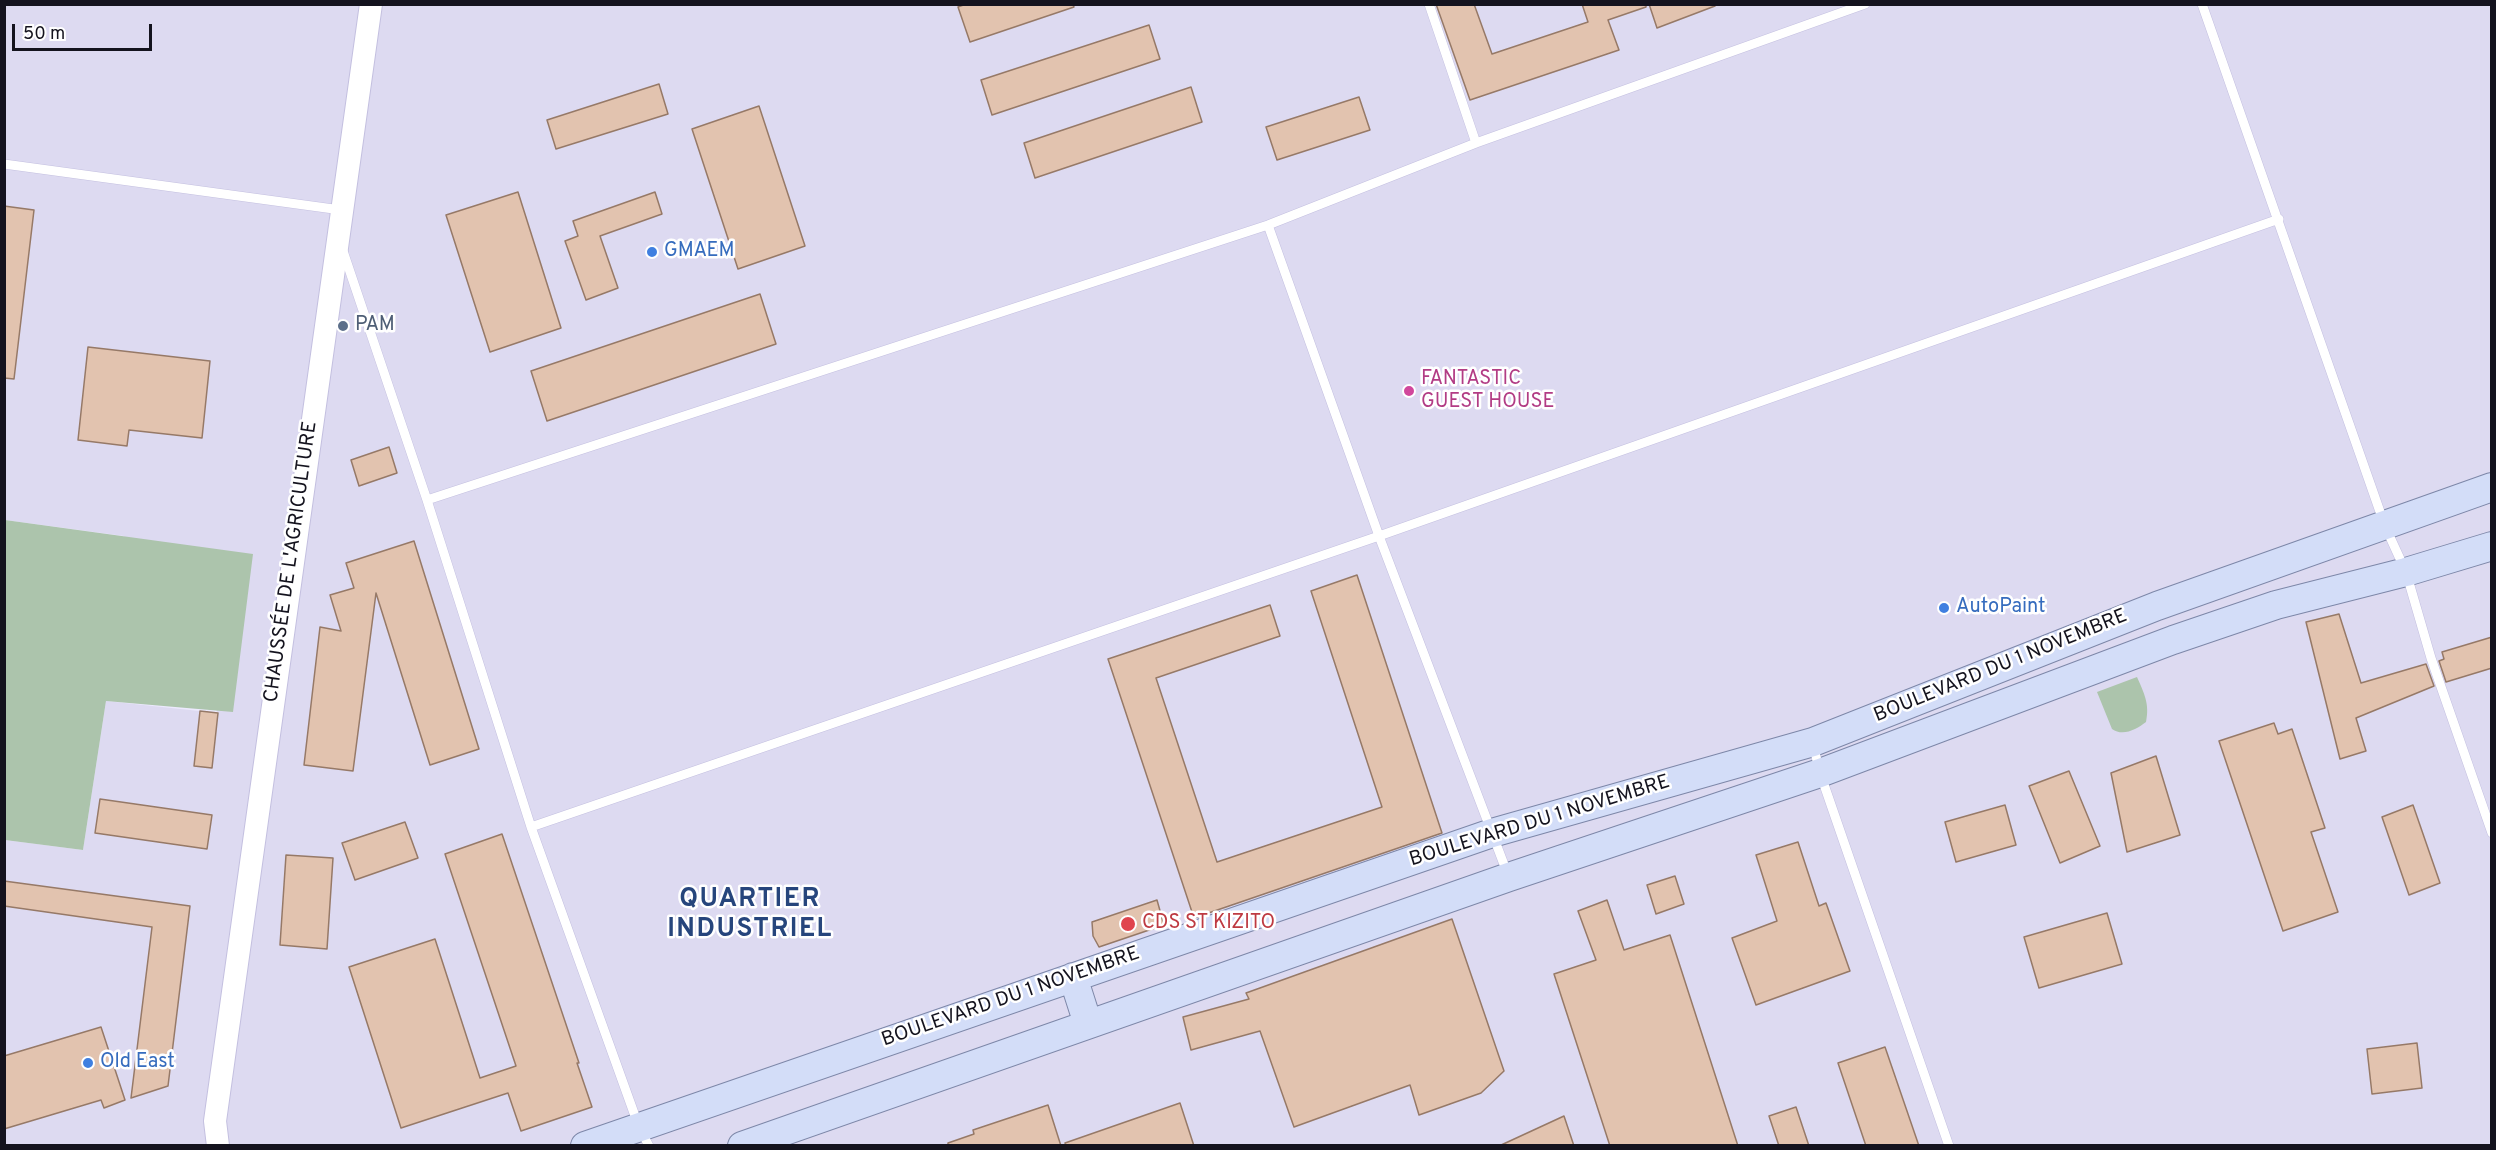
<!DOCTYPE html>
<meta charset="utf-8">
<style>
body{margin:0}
#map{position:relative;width:2496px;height:1150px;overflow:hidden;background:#eceafd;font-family:Overpass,sans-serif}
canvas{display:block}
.frame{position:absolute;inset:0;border:6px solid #14131e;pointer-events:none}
.scale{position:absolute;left:12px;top:24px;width:140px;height:27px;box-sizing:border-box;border:3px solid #14131e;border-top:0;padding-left:8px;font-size:18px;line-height:21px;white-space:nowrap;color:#14131e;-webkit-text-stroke:4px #fff;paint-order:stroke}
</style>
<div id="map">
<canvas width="2496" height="1150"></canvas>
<div class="frame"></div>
<div class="scale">50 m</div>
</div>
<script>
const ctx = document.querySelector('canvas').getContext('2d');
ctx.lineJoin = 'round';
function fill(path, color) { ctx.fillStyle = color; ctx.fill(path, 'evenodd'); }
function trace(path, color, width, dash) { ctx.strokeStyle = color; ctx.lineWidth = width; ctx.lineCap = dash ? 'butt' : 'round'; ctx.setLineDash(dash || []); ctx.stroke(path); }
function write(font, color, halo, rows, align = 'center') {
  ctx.font = font + ' Overpass,sans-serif'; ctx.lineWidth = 5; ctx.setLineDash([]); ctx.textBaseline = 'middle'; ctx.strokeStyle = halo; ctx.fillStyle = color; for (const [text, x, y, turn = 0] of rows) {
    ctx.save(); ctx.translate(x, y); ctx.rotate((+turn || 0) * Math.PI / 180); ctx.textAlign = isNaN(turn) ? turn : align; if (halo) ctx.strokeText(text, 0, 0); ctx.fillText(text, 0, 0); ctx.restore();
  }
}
fill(new Path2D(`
 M5 5H2491V1145H5V840L83 850 106 701 218 713 124 536 5 520Z`), '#dddaf1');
fill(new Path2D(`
 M5 520 253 554 233 712 106 701 83 850 5 840Z
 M2137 677C2144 693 2150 704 2146 722 2137 729 2123 737 2112 729L2097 692Z`), '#acc4ac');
const building = new Path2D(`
 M966 4H1073L1074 7 970 42 958 7Z
 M1436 4H1474L1492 54 1588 22 1582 4H1646V7L1608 20 1619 50 1470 100Z
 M1649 4H1715V6L1657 28Z
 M1149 25 1160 59 992 115 981 80Z
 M659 84 668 114 556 149 547 120Z
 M1191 87 1202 122 1035 178 1024 143Z
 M1359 97 1370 130 1277 160 1266 127Z
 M759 106 805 246 738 269 692 129Z
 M518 192 561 328 490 352 446 215Z
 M655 192 662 214 600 236 618 288 586 300 565 241 578 236 573 221Z
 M4 206 34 210 14 379 4 378Z
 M760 294 776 344 547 421 531 371Z
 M88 347 210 361 202 438 129 430 127 446 78 440Z
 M389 447 397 473 359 486 351 460Z
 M414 541 479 749 430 765 376 593 353 771 304 765 320 627 341 631 330 595 354 588 346 563Z
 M1357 575 1442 833 1194 918 1108 659 1270 605 1280 636 1156 678 1217 862 1382 807 1311 591Z
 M2339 614 2361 683 2426 664 2434 686 2356 718 2366 751 2340 759 2306 622Z
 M2492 637V668L2446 682 2439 661 2444 659 2442 652Z
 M200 711 218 713 212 768 194 766Z
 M2274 723 2278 734 2292 729 2325 828 2311 832 2338 912 2283 931 2219 741Z
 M2156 756 2180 835 2127 852 2111 773Z
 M2069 771 2100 846 2060 863 2029 786Z
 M100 799 212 815 207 849 95 833Z
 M2005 805 2016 845 1956 862 1945 822Z
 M2413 805 2440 883 2409 895 2382 817Z
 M405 822 418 858 355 880 342 843Z
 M502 834 579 1063H577L592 1107 521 1131 508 1093 401 1128 349 967 435 939 480 1078 516 1066 445 854Z
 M1798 842 1819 906 1826 903 1850 971 1756 1005 1732 938 1777 921 1756 855Z
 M286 855 333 858 327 949 280 945Z
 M1675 876 1684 904 1656 914 1647 885Z
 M4 881 190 906 168 1086 131 1098 152 927 4 906Z
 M1157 900 1164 925 1099 947 1093 936 1092 922Z
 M1607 900 1624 950 1670 935 1738 1146H1610L1554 974 1596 960 1578 911Z
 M2107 913 2122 964 2039 988 2024 937Z
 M1452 919 1504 1071 1481 1093 1419 1115 1410 1085 1294 1127 1260 1031 1191 1050 1183 1017 1249 999 1246 993Z
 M101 1027 125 1100 104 1108 101 1100 4 1129V1056Z
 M2417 1043 2422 1088 2372 1094 2367 1049Z
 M1885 1047 1919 1146H1866L1838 1063Z
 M1180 1103 1194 1146H1066L1065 1143Z
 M1048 1105 1061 1146H948V1143L974 1134 973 1130Z
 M1796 1107 1809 1146H1779L1769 1116Z
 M1564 1116 1574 1146H1499Z`);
fill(building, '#e2c3af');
trace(building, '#967967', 1.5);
const service = new Path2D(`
 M1429 4 1476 143
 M2202 4 2385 526 2406 572 2431 658 2492 833
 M4 164 341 210
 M1268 225 1379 536 1508 875
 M343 251 427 500 531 827 639 1127 649 1146
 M427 500 1268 225 1476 143 1865 4
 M1813 744 1820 773 1949 1146
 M531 827 1379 536 2279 219`);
const tertiary = new Path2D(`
 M218 1146 215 1121 371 4`);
const primary = new Path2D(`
 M1073 977 1088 1024
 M585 1146 1492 833 1813 742 2157 606 2492 487
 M742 1146 1509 877 1820 773 2173 640 2276 605 2406 572 2492 546`);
trace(service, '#c4c0e0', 10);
trace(tertiary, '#c4c0e0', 24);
trace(primary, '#7d87a8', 30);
trace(service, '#fff', 9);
trace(tertiary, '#fff', 22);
trace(primary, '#d3ddf8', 28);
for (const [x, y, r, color] of [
 [652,252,6,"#3f7fe0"],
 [343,326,6,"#5c6f8a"],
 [1409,391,6,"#d1479c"],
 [1944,608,6,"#3f7fe0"],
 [1128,924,8,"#e0444e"],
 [88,1063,6,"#3f7fe0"]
]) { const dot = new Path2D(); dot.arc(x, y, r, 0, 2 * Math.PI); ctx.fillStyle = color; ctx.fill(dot); trace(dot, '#fff', 2); }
write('20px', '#366cbe', '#fff', [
 ["GMAEM",664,252],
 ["AutoPaint",1956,608],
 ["Old East",100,1063]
], 'left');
write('20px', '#4e5e75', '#fff', [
 ["PAM",355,326]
], 'left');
write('20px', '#b23c85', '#fff', [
 ["FANTASTIC",1421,380],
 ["GUEST HOUSE",1421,403]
], 'left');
write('20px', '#14131e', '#fff', [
 ["CHAUSSÉE DE L'AGRICULTURE",292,562,-82],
 ["BOULEVARD DU 1 NOVEMBRE",2001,667,-22],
 ["BOULEVARD DU 1 NOVEMBRE",1540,822,-17],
 ["BOULEVARD DU 1 NOVEMBRE",1011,998,-19]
]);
write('20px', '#be3a42', '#fff', [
 ["CDS ST KIZITO",1142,924]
], 'left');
ctx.letterSpacing = '1.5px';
write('bold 26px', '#26457c', '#fff', [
 ["QUARTIER",750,901],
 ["INDUSTRIEL",750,931]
]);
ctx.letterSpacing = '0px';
</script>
